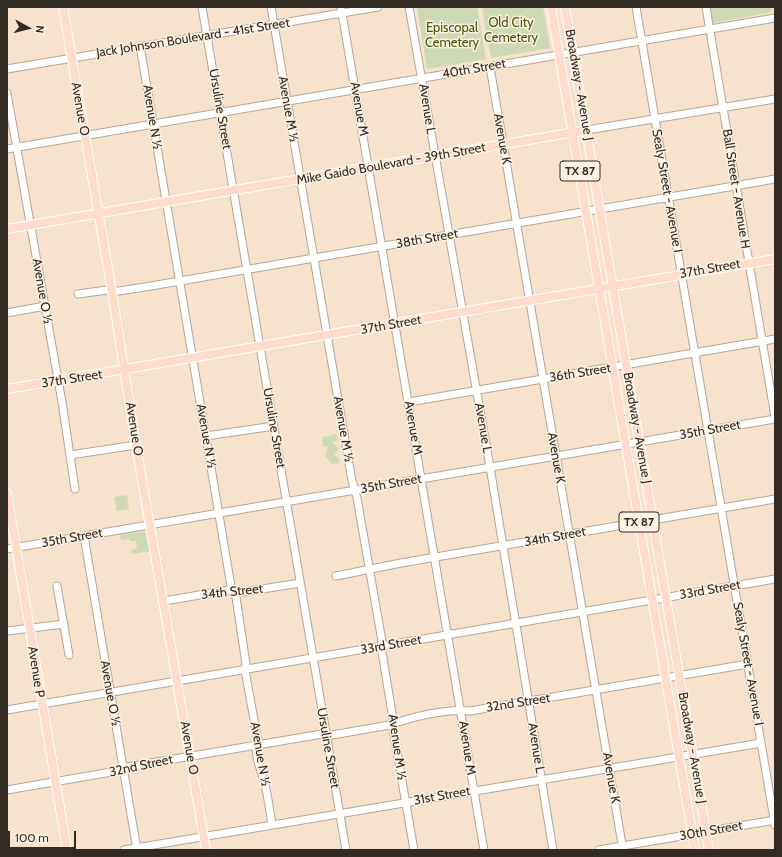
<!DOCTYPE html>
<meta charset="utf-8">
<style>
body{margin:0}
#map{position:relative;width:782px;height:857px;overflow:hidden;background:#f6e2cd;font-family:Cabin,sans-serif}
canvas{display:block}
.frame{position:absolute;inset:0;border:8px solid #322b23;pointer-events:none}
.north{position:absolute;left:8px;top:8px;width:40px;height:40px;-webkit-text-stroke:3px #fdf1e4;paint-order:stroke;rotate:97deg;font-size:11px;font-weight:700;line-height:16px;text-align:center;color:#322b23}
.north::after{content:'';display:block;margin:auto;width:14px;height:18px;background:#322b23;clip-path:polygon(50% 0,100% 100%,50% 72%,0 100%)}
.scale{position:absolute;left:8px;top:831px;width:68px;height:18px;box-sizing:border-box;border:2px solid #322b23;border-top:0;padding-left:5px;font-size:12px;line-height:14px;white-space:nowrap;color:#322b23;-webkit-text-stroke:3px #fdf1e4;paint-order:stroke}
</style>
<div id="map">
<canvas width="782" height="857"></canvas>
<div class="frame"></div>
<div class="north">N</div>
<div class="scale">100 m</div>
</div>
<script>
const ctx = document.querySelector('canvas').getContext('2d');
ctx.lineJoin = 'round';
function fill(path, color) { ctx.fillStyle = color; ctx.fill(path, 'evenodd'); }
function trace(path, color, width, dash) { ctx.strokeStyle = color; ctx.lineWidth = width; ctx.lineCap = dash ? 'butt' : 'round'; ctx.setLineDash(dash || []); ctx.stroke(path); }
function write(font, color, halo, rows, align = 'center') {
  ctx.font = font + ' Cabin,sans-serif'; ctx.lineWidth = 3; ctx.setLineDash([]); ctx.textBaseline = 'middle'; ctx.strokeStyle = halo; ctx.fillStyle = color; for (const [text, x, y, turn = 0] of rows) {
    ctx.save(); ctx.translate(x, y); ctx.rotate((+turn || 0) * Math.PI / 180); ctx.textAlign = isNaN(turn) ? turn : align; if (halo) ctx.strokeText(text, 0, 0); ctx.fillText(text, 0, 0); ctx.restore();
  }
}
fill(new Path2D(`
 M417 7H477L486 59 427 69Z
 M482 7H543L550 48 491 58Z
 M710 7H771L772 12 713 23Z
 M334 434 337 435 338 440 332 442 339 449 334 454 340 460 339 463 332 464 325 456 328 447 323 446 322 443 323 436 328 437Z
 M127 495 129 509 117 511 114 497Z
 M148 531 151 551 132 554 131 550 137 548 136 541H130L129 539 121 540 120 535Z`), '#cddab5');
const minor = new Path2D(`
 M202 7 346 850
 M271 7 352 481 357 498 382 641 381 646 393 719V729L414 850
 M341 7 484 850
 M409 7 490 467 553 850
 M636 7 775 825
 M706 7 775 417
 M140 46 232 592 236 597 246 664 245 670 258 742C253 756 262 771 265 784 268 798 270 811 272 825
 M490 67 623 850
 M7 69 378 7
 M7 93 62 402 75 489
 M587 130 775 99
 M7 149 775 18
 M78 294 107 290 112 292 145 287 775 179
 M7 313 45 306
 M409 402 775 339
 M206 436 274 426
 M70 455 136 445
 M84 536 137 850
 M7 549 775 419
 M336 576 401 563 775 499
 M57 586 69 655
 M164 601 229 590 237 593 300 583
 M7 631 64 624
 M7 710 775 579
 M7 790 123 770 127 767 322 734 326 736 390 725C411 717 448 708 470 711L748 664
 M124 850 761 743
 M599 850 775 820`);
const major = new Path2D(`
 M63 7 112 292 136 445 206 850
 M551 7 695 850
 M565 7 709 850
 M7 229 587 130
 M7 389 775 259
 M7 493 67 850`);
trace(minor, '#b9a692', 9);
trace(major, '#fff', 10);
trace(minor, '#fff', 7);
trace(major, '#ffdccb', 8);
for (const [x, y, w] of [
 [580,171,40],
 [639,522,40]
]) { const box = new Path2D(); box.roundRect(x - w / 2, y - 10, w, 20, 3); ctx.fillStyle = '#fdf1e4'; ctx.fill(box); trace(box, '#322b23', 1); }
write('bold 12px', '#322b23', null, [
 ["TX 87",580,171],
 ["TX 87",639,522]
]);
write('13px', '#475908', '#fdf1e4', [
 ["Old City",511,23],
 ["Cemetery",511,38],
 ["Episcopal",452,28],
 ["Cemetery",452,43]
]);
write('13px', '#322b23', '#fdf1e4', [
 ["Jack Johnson Boulevard - 41st Street",193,38,-9],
 ["40th Street",474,69,-10],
 ["Broadway - Avenue J",579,85,80],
 ["Avenue O",80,109,80],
 ["Ursuline Street",220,109,80],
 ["Avenue M ½",288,109,80],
 ["Avenue M",359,109,80],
 ["Avenue L",427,109,81],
 ["Avenue N ½",152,117,81],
 ["Avenue K",502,139,80],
 ["Mike Gaido Boulevard - 39th Street",391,164,-10],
 ["Ball Street - Avenue H",736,189,81],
 ["Sealy Street - Avenue I",667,191,80],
 ["38th Street",427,239,-10],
 ["37th Street",710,269,-10],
 ["Avenue O ½",42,291,80],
 ["37th Street",391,325,-10],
 ["36th Street",580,373,-9],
 ["37th Street",72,379,-9],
 ["Ursuline Street",274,428,80],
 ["Avenue M",413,428,80],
 ["Avenue L",483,428,80],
 ["Broadway - Avenue J",637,428,80],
 ["Avenue O",134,429,81],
 ["Avenue M ½",343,429,80],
 ["35th Street",710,430,-10],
 ["Avenue N ½",206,436,80],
 ["Avenue K",556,458,80],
 ["35th Street",391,484,-10],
 ["34th Street",555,537,-10],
 ["35th Street",72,538,-10],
 ["33rd Street",710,590,-10],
 ["34th Street",232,592,-6],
 ["33rd Street",391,645,-10],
 ["Sealy Street - Avenue I",748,664,80],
 ["Avenue P",36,672,81],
 ["Avenue O ½",110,693,80],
 ["32nd Street",518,703,-9],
 ["Avenue M ½",397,747,82],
 ["Avenue O",189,748,80],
 ["Ursuline Street",328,748,80],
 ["Avenue M",467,748,81],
 ["Avenue L",536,748,81],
 ["Broadway - Avenue J",692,748,80],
 ["Avenue N ½",260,754,80],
 ["32nd Street",141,766,-12],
 ["Avenue K",611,778,80],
 ["31st Street",442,796,-10],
 ["30th Street",711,831,-10]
]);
</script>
